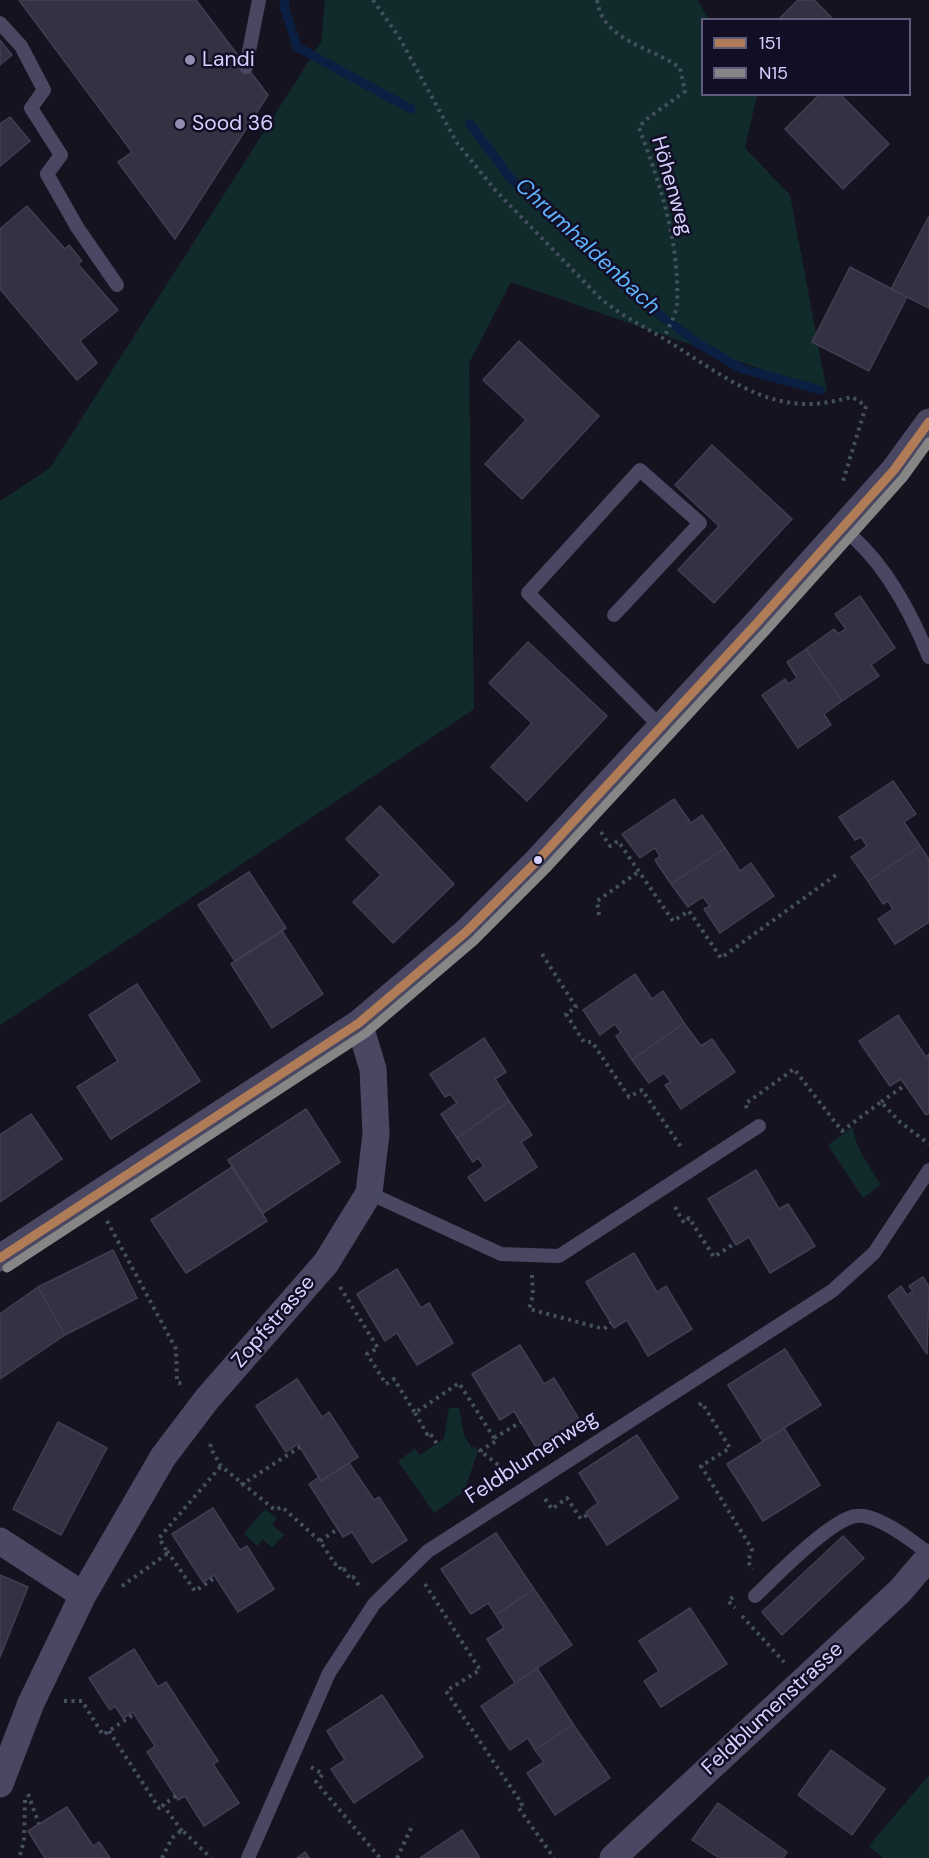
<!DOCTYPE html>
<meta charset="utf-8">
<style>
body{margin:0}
#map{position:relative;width:929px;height:1858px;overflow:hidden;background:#161320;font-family:"DM Sans",sans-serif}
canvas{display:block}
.legend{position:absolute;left:701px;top:18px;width:210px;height:78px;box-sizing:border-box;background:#120e25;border:2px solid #615c7c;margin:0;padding:8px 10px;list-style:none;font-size:18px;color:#d7d1ff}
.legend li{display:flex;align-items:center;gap:12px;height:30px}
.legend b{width:30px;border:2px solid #615c7c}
</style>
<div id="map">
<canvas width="929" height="1858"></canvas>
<ul class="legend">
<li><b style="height:8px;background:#b07c57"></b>151</li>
<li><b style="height:8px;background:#868686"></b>N15</li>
</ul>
</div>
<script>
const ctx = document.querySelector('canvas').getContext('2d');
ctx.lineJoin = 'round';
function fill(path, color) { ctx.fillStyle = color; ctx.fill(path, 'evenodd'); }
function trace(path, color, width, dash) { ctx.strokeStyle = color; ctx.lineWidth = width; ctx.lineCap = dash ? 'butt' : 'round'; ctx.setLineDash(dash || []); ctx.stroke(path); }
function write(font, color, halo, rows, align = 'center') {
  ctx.font = font + ' "DM Sans",sans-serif'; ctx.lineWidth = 5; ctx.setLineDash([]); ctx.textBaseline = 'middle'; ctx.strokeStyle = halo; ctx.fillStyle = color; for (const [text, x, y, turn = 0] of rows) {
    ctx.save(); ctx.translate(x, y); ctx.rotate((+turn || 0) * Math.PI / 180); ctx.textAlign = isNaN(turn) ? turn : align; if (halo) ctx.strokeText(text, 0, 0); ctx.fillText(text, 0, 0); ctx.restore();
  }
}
fill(new Path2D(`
 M325 0H697L709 19 702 20V94L757 95 745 148 790 195 827 392 511 282 469 363 474 709 0 1025V501L50 468 321 42Z
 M853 1127C855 1148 870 1167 881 1185L863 1198 828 1145Z
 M449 1408H459L464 1435 472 1448 475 1446 478 1451 464 1492 434 1513 398 1461 415 1449 420 1455 444 1439Z
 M265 1509 277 1518 272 1525 284 1535 272 1548 263 1539 257 1546 244 1534Z
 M929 1775V1858H883L869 1846Z`), '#112b2c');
trace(new Path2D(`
 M285 0 284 6 297 47 411 109
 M470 124 511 179 592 251 633 295 699 344 742 369 820 390`), '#0b1f43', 9);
const building = new Path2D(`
 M19 0H196L268 95 175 239 118 162 132 152Z
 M798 0H814L834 20H778Z
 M0 40 12 55 0 65Z
 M820 94H840L889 144 843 189 785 129Z
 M10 117 30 141 0 166V124Z
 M27 206 65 249 69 245 82 261 78 264 118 310 80 341 97 363 77 380 0 289V229Z
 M929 216V308L891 289Z
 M850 267 907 297 869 371 812 342Z
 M519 341 599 416 522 499 485 464 526 420 483 380Z
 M712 445 792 519 714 603 678 570 719 526 675 485Z
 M860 596 895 648 871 665 879 676 842 701 806 649 834 629 838 634 846 629 835 614Z
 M528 642 607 716 527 801 491 767 532 723 489 683Z
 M806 649 842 701 824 714 831 725 798 748 762 695 785 679 788 684 797 678 787 662Z
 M893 781 916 814 904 822 920 846 868 881 851 857 867 846 861 837 855 840 839 817Z
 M674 799 691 823 702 815 725 848 671 884 655 860 660 856 655 848 640 858 622 834Z
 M380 806 454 884 393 943 353 902 381 875 346 839Z
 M920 846 929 859V922L895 944 878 919 893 909 888 901 883 904 868 881Z
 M725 848 740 871 751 863 774 896 720 933 704 909 710 906 703 897 688 907 671 884Z
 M249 872 286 928 235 961 198 905Z
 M282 931 323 994 272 1028 231 964Z
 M635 974 652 999 663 991 684 1023 632 1060 616 1036 621 1032 615 1024 600 1035 583 1010Z
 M137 984 200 1081 111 1139 77 1087 118 1061 89 1015Z
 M898 1015 926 1057 929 1054V1113L926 1115 901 1079 890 1086 859 1041Z
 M684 1023 701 1046 712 1039 735 1072 681 1109 665 1085 671 1082 664 1073 649 1083 632 1060Z
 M484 1038 506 1072 495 1079 509 1101 457 1138 441 1114 457 1103 450 1094 445 1097 430 1074Z
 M509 1101 532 1135 521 1142 537 1167 485 1201 468 1177 484 1166 478 1158 473 1162 457 1138Z
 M306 1109 340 1162 263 1213 228 1160Z
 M31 1114 62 1159 0 1202V1135Z
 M232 1167 267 1221 186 1273 151 1220Z
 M756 1170 779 1209 788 1204 815 1246 770 1273 749 1237 736 1245 708 1199Z
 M113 1250 137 1298 65 1335 38 1287Z
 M634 1253 657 1292 666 1286 692 1329 648 1356 627 1320 614 1328 586 1282Z
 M397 1269 421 1308 429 1303 453 1343 417 1365 397 1333 385 1341 357 1294Z
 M923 1277 929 1287 927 1354 888 1296 901 1286 907 1295 913 1291 909 1286Z
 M38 1287 65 1335 0 1379V1314Z
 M520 1345 544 1384 554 1378 580 1421 536 1447 514 1411 500 1420 472 1374Z
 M785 1349 821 1405 763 1441 728 1385Z
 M297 1379 322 1417 329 1412 358 1457 321 1481 298 1444 286 1452 256 1406Z
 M58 1422 107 1448 61 1535 13 1509Z
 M784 1428 820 1485 763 1521 727 1464Z
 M637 1435 678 1498 607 1545 586 1512 598 1503 579 1473Z
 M349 1463 374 1500 379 1497 407 1540 372 1563 352 1532 343 1537 309 1484 319 1477 321 1481Z
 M213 1508 240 1550 247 1546 274 1589 238 1612 214 1575 203 1582 172 1534Z
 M496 1533 534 1589 496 1615 488 1603 471 1614 441 1569Z
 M843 1536 864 1558 782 1635 762 1612Z
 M0 1575 28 1587 0 1657Z
 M534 1589 572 1645 515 1683 487 1639 504 1628 496 1615Z
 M690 1608 727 1664 661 1707 644 1681 659 1671 639 1641Z
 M134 1649 158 1687 166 1682 218 1761 213 1764 239 1803 204 1826 185 1796 178 1800 147 1752 155 1746 133 1712 123 1718 115 1706 110 1710 89 1678Z
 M537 1668 573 1724 535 1750 528 1738 510 1750 481 1706Z
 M382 1695 423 1757 354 1803 331 1769 345 1760 327 1731Z
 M573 1724 610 1778 555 1815 527 1773 544 1762 535 1750Z
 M831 1750 885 1789 852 1835 798 1795Z
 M718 1803 787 1852 783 1858H719L692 1840Z
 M67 1807 93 1846 99 1842 110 1858H45L28 1831Z
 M462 1830 480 1858H420Z
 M305 1852 309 1858H297Z`);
fill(building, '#343142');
trace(building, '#423d53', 1.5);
trace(new Path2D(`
 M373 0 399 37 457 143 496 191 600 298C620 315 643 326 666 340 704 363 747 398 793 403 814 406 832 402 852 397L866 406 843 481
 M597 0C603 42 651 46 680 68L685 91C674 101 645 117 639 128 660 183 680 244 677 304 676 315 668 328 664 338
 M601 832 610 846 618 841 673 921 689 911 721 958 836 875
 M599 915 597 901 638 872
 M542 954 576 1007 566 1014 584 1042H592L629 1097 642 1090 683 1150
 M881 1102 905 1085
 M747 1108 745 1104 794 1069 842 1131 881 1102 900 1122 929 1144
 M675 1207 684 1223 689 1218 714 1257 735 1243
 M107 1221 176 1349 177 1382 182 1384
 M532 1275 533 1295 529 1309 604 1329 611 1323
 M340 1287 378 1348 367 1354 386 1384 394 1379 415 1413 459 1383 496 1441 480 1451 501 1467 506 1474
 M699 1405 702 1403 730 1448 701 1466 752 1549 748 1562 753 1569
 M415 1413 427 1434 429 1432 437 1444
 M494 1438 521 1422
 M211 1444 210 1447 221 1466 275 1510 282 1507 320 1541 335 1564 337 1563 342 1571 344 1569 350 1579 353 1577 360 1587
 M241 1485 300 1447
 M545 1499 552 1509 567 1498 581 1519 587 1515
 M320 1541 338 1529
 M167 1551 195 1591 216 1577
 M425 1584 480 1670 446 1691 522 1804 518 1807 554 1858
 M122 1586 168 1553 159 1538 221 1466
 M733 1597 728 1601 735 1608
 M742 1616 784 1662
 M64 1701H82L103 1735 134 1714
 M109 1731 159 1808 163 1805
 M311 1767 323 1774 316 1782 380 1858
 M28 1794 39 1824
 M176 1796 163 1805 182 1831
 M20 1855 24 1841 25 1799
 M162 1858 172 1838 182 1830 211 1858
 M397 1858 413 1824`), '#44505f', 4, [3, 4.5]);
trace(new Path2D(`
 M0 23 21 46 44 90 31 108 61 155 47 174 77 227 117 285
 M246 67 259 0
 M842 528C883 559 910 610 929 657
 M614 615 700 523 640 470 528 593 660 726
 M369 1193 501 1254 559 1256 759 1126
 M755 1596C775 1577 831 1519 856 1516 876 1513 913 1541 929 1554
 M248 1858 329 1673 374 1604 428 1551 832 1291 874 1253 929 1170`), '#494761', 14);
trace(new Path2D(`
 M0 1258 359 1023 466 932 538 860 756 624 894 470 929 422
 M0 1541 83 1595
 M0 1784 31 1703 83 1595 163 1457 207 1399 326 1263 369 1193 376 1134 373 1069 359 1023
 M613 1858 900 1591 929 1557`), '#494761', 27);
trace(new Path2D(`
 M0 1258 359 1023 466 932 538 860 756 624 894 470 929 422`), '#b07c57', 9);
trace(new Path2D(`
 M7 1268 366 1033 474 941 547 868 765 632 903 478 929 442`), '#868686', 9);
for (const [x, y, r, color] of [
 [190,60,6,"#938eb1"],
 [180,124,6,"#938eb1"],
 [538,860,5,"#d7d1ff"]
]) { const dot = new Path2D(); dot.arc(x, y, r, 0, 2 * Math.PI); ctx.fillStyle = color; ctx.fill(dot); trace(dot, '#120e25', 2); }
write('21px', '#d7d1ff', '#120e25', [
 ["Landi",202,60],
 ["Sood 36",192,124]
], 'left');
write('21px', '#d7d1ff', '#120e25', [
 ["Höhenweg",671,186,74],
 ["Zopfstrasse",274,1322,-49],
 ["Feldblumenweg",532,1458,-33],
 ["Feldblumenstrasse",773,1709,-43]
]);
write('italic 22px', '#5fb3ff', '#120e25', [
 ["Chrumhaldenbach",587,247,43]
]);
</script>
